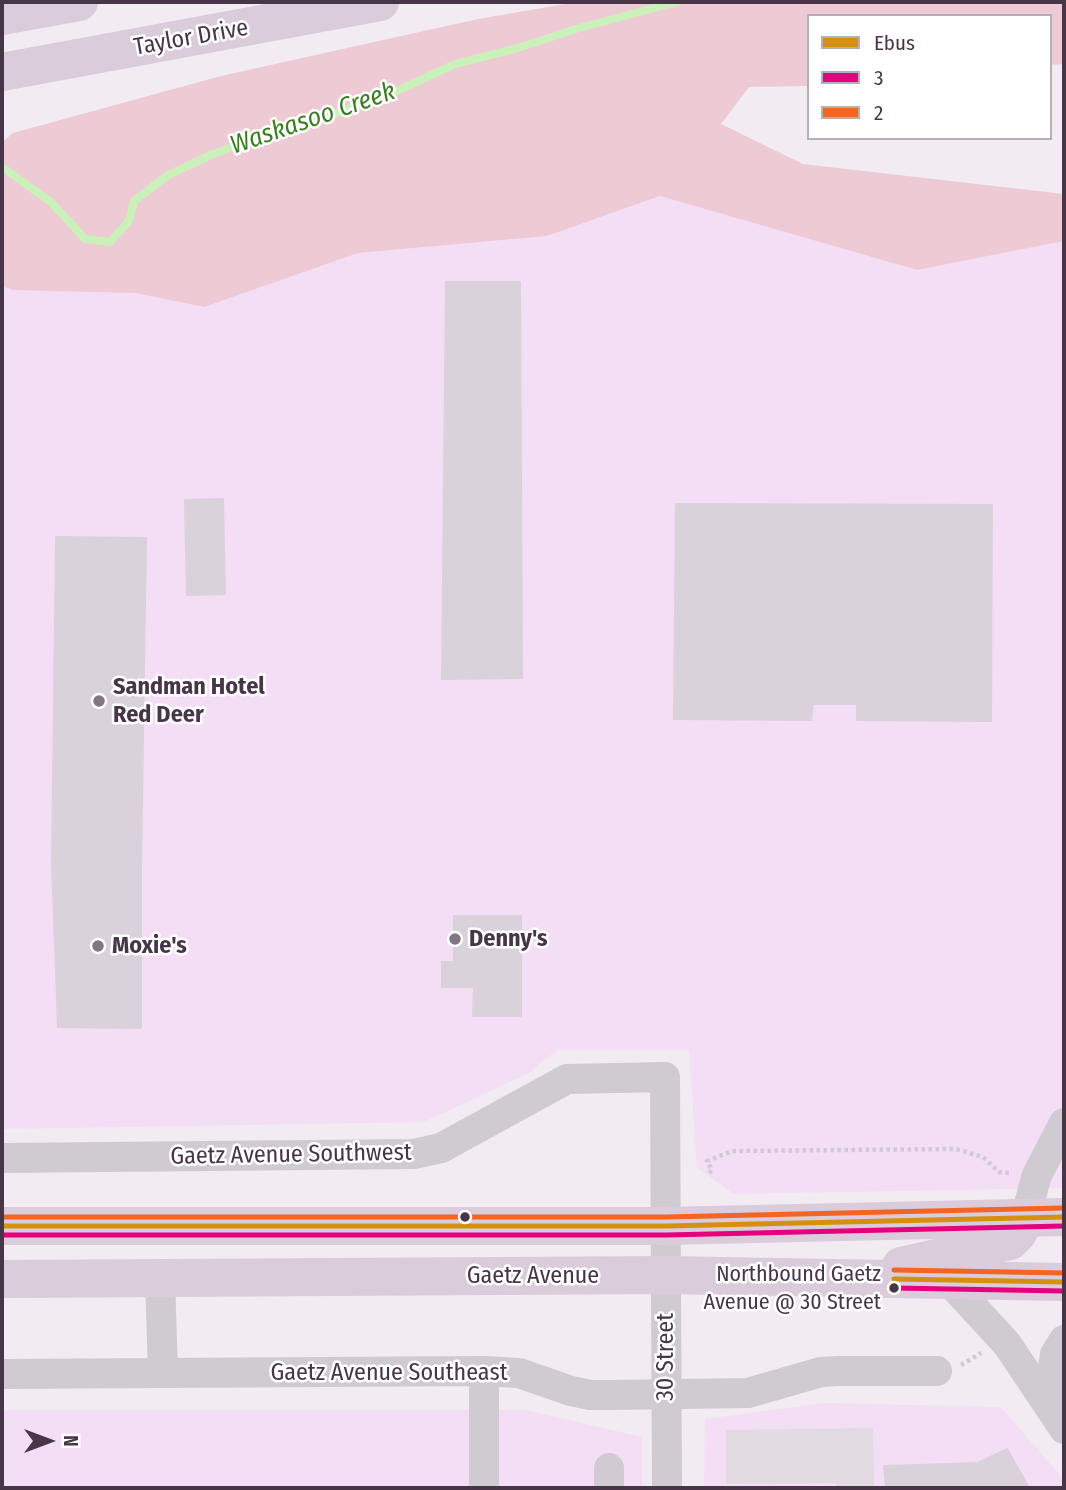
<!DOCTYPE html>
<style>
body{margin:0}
#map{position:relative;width:1066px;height:1490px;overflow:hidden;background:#f2ebf2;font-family:"Fira Sans Condensed",sans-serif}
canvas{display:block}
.frame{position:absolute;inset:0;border:4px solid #473648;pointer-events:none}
.legend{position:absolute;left:807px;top:14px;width:245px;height:126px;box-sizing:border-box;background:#fff;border:2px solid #b5afb6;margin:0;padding:9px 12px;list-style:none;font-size:21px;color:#473648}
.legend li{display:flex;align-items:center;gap:14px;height:35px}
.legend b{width:35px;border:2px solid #b5afb6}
.north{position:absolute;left:14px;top:1406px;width:70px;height:70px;-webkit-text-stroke:5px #fff;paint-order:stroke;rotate:90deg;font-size:19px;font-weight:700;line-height:28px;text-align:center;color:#473648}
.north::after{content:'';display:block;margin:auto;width:24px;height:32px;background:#473648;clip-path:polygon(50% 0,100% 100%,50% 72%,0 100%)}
</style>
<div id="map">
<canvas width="1066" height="1490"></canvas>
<div class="frame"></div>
<ul class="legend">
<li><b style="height:9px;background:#d4900e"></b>Ebus</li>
<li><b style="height:9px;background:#e5007d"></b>3</li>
<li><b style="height:9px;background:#f26522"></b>2</li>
</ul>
<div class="north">N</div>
</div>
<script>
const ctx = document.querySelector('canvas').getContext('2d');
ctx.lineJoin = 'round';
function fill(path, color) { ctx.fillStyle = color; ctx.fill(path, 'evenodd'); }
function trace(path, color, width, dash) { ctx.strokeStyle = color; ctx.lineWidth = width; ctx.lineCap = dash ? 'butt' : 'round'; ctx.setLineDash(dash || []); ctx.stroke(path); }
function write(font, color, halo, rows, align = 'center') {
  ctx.font = font + ' "Fira Sans Condensed",sans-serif'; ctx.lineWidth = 5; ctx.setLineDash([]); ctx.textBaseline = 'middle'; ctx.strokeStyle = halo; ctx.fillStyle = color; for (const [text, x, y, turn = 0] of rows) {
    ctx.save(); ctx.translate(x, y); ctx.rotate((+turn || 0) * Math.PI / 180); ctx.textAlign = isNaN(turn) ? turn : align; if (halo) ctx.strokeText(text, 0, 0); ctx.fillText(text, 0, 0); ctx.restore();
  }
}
fill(new Path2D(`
 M660 196 917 270 1064 241V1188L734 1194 697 1168 689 1050H558L541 1062 531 1072 424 1122 2 1129V285L547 236Z
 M824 1403 1001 1407 1058 1473 1064 1483V1488H704L705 1419Z
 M2 1410H525L642 1437V1488H2Z`), '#f3def5');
fill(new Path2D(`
 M577 2H1064V64L1050 65V16H809V86L749 87 721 124 803 164 1064 194V241L917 270 660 196 547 236 358 253 204 307 136 293 13 290 2 286V142L13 133 221 76 478 19Z`), '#eecad5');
fill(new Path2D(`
 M873 1428 874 1488H836V1483L726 1484V1430Z`), '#e1dae1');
trace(new Path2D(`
 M2 167 51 202 85 239 110 242 129 221 134 201 168 175 211 155 261 136 298 127 390 94 455 64 518 48 579 28 677 2`), '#cbf1ba', 8);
const building = new Path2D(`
 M446 282H520L522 678 442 679Z
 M223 499 225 594 187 595 185 500Z
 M676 504 992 505 991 721 857 720V704H813L811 720 674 719Z
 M56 537 146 538 141 865 52 864Z
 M52 864 141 865V1028L58 1027Z
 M454 916H521V1016H473L474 987H442V962H454Z
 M1007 1449 1029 1488H886L884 1466 978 1463Z`);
fill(building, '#dad2da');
trace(building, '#dad1da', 2);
trace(new Path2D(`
 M709 1173 712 1170 707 1161 732 1151 956 1149 983 1157 999 1172 1010 1173
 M961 1365 981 1353`), '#d2cad2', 4.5, [3.5, 3.5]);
trace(new Path2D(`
 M2 1158 414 1154 441 1148 567 1079 665 1077 667 1488
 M1025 1218 1037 1175 1064 1123
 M160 1279 163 1372
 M948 1280 1007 1344 1064 1429
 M484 1371V1488
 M2 1374 484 1371 519 1373 571 1391 590 1395H610L748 1393 821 1372 839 1371H937
 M1048 1404 1055 1354 1064 1340
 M609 1468V1488`), '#d0cbd0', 30);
trace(new Path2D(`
 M2 16 79 2
 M2 72 380 2
 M2 1226H666L1064 1217
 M901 1266 1010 1241 1018 1233 1025 1218
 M2 1279 666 1275 1064 1282`), '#daccda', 38);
trace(new Path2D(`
 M2 1226H666L1064 1217
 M894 1279 1064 1282`), '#d4900e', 5);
trace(new Path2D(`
 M2 1235H666L1064 1226
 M894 1288 1064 1291`), '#e5007d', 5);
trace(new Path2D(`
 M2 1217H666L1064 1208
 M894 1270 1064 1273`), '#f26522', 5);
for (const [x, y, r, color] of [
 [99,701,7,"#837584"],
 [455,939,7,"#837584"],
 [98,946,7,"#837584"],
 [465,1217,6,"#473648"],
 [894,1288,6,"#473648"]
]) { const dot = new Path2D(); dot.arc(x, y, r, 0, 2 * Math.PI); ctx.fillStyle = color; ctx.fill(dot); trace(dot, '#fff', 2.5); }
write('22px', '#473648', '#fff', [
 ["Northbound Gaetz",881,1275],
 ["Avenue @ 30 Street",881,1303]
], 'right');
write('24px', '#473648', '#fff', [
 ["Taylor Drive",191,38,-10],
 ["Gaetz Avenue Southwest",291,1155,-1],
 ["Gaetz Avenue",533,1276],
 ["30 Street",666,1357,-90],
 ["Gaetz Avenue Southeast",389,1373]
]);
write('bold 24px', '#473648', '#fff', [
 ["Sandman Hotel",113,687],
 ["Red Deer",113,715],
 ["Denny's",469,939],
 ["Moxie's",112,946]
], 'left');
write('italic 26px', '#3b7e22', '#fff', [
 ["Waskasoo Creek",313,119,-19]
]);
</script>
